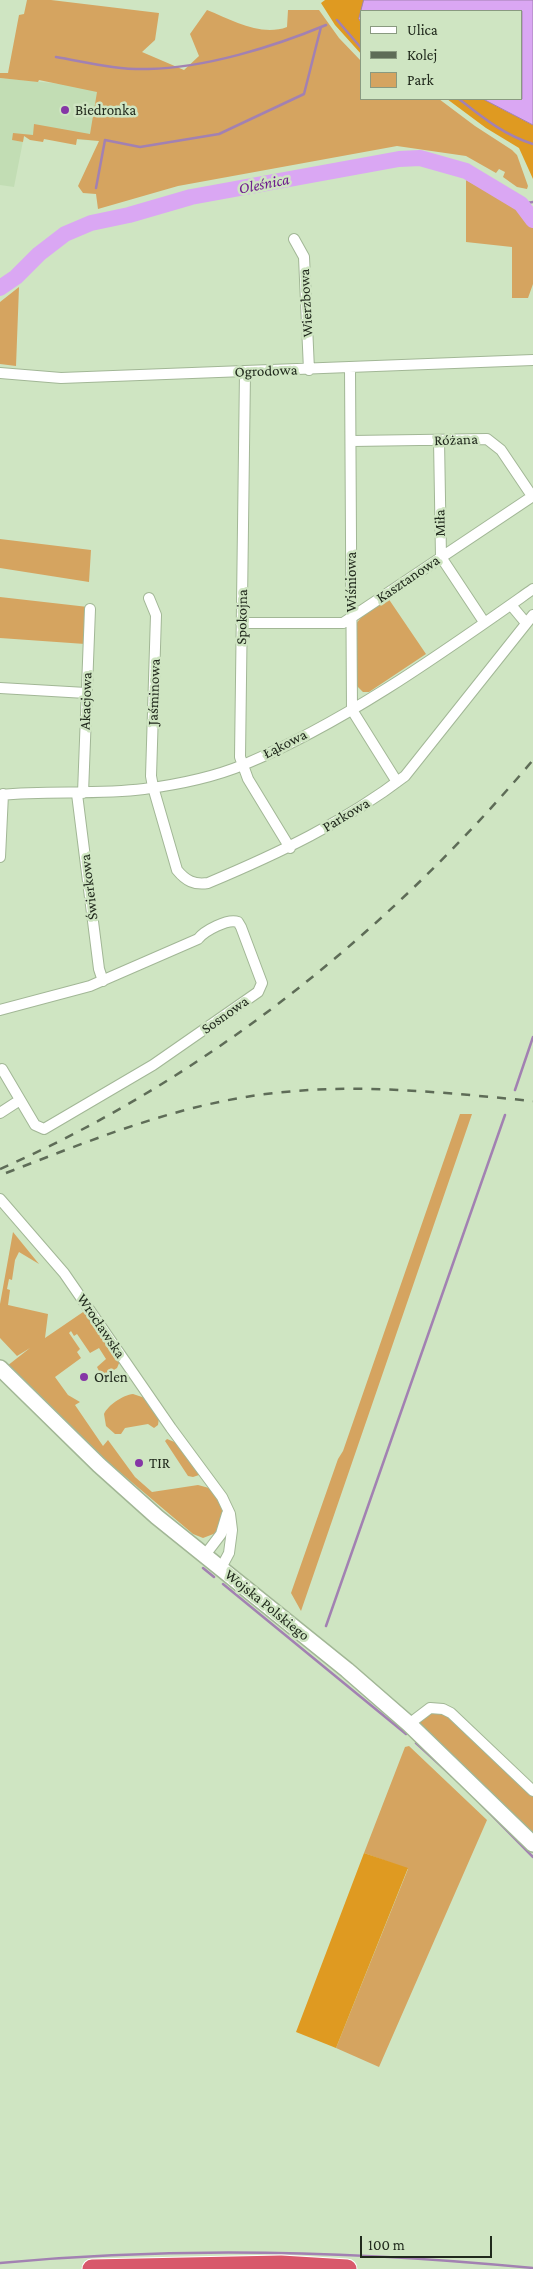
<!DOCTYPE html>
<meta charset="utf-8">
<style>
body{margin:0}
#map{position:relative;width:533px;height:2269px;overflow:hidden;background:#cfe5c2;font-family:"Crimson Pro",serif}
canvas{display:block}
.legend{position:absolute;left:360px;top:10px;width:162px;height:90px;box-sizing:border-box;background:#cfe5c2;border:1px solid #899a80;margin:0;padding:6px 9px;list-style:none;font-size:15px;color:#20291c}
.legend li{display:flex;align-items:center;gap:10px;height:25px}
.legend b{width:25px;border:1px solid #899a80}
.scale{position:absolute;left:360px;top:2236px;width:132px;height:22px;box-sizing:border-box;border:2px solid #20291c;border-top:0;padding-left:6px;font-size:15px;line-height:18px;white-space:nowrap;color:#20291c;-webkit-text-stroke:4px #cfe5c2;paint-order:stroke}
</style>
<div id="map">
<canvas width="533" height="2269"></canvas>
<ul class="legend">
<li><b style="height:6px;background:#fff"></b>Ulica</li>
<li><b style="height:6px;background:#5e6c57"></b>Kolej</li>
<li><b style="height:14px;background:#d5a460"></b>Park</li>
</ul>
<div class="scale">100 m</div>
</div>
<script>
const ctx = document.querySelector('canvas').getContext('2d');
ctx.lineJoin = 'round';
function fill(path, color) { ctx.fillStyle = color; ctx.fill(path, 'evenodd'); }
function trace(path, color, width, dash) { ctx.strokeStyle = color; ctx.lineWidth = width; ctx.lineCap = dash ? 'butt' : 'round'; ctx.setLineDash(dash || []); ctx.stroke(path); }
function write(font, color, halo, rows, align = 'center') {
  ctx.font = font + ' "Crimson Pro",serif'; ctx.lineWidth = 5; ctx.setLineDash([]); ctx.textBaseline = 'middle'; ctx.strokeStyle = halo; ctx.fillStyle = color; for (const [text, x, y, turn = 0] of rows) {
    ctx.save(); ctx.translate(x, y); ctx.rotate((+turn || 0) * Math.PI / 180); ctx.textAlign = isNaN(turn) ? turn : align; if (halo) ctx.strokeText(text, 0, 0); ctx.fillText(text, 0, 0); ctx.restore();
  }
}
fill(new Path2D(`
 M0 78 104 88 99 141 24 136 14 187 0 185Z`), '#c2ddb4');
fill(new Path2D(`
 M27 0H51L159 13 155 40 142 52 184 70 199 56 190 34 207 10C232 20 261 37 287 27L288 10H319L339 38 362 62V99H439L475 126 512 150 517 155 528 186 527 189 517 187 503 177 505 172 499 169 496 173 466 156 397 146 178 186 98 209 96 194 83 193 78 186 99 141 77 139 76 145 44 139 43 142 30 140 24 136 23 142 12 140 13 133 33 135 34 124 90 134 97 92 39 80 38 82 0 78V73H8L19 15 24 14Z
 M466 180 510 204 523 213 533 227V284L528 298H512V247L466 242Z
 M19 287 16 366 0 364V302Z
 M0 539 91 550 89 582 0 568Z
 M0 597 88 607 85 644 0 638Z
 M388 598 426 654 369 692H363L356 685V624L362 616Z
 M460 1114H472L301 1611 291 1593 338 1459 343 1451Z
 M13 1232 39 1264 19 1252 15 1260 12 1280 9 1279 7 1289 10 1290 8 1305 48 1314 45 1338 86 1310 120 1361 117 1368 104 1376 101 1375 97 1367 106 1359 99 1348 90 1353 77 1334 74 1336 71 1331 69 1333 80 1349 77 1352 81 1358 55 1377 68 1395 80 1402 75 1405 103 1446 108 1440 135 1477 152 1492 198 1485 209 1488C223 1506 227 1512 216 1533L203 1538 193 1534 69 1429 7 1366 30 1348 17 1356 0 1338V1304Z
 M133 1394 145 1398 159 1418 158 1425 154 1428 148 1424 125 1428 121 1434H115L106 1426 104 1414C108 1405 123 1395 133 1394Z
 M167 1439 177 1443 199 1475 193 1477 188 1476 165 1441Z
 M433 1711 448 1716 533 1794V1837L422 1728 419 1721Z
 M409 1746 487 1820 379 2067 336 2048 408 1869 364 1853 405 1747Z`), '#d5a460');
fill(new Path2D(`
 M325 0H364L359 19 362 24V55L335 25 321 3Z
 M447 99H483L533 125V179L519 148 486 128Z
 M364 1853 408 1868 336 2048 296 2032Z`), '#df9a21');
const water = new Path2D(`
 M364 0H533V125L483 99H522V11H362V24L359 19Z`);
fill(water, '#daa7f3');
trace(water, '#a281b2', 1);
trace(new Path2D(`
 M337 20 362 49
 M56 57C86 62 117 70 148 69 205 68 273 47 326 25
 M459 99C482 117 504 135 533 144
 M96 188 105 140 140 147 219 134 304 94 321 27
 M521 204 533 202
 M515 1090 533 1037
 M203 1568 214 1577
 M223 1584 406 1734
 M326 1626 505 1115
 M416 1743 452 1776
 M480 1803 533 1857
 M0 2263C175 2246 359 2251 533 2268`), '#a281b2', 2.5);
trace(new Path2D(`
 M0 288 16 277 39 254 65 234 91 223 129 215 191 197 399 159 420 158 466 171 521 204 533 220`), '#daa7f3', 16);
const minor = new Path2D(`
 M294 239 304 257 309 370
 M350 368 352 710 397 782
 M245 372 240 757 248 779 290 848
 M0 373 61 378 533 360
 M439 440 441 557 484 622
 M352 441 487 439 501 450 532 496
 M149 598 156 615 151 776 153 787 177 870C186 881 194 885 208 883 277 854 345 822 405 776L533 615
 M511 605 526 623
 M241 623H343L533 496
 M0 688 86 693
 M83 793 90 609
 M77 794 99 969 103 981
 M0 795C48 790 96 795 144 789 174 785 214 777 243 765 346 722 442 653 533 589
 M0 857 3 794
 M0 1010 90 986 198 939C204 931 228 918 238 922L241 927 262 983 258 992 153 1065 44 1129 35 1125 2 1069
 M0 1113 20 1100
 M0 1199 64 1273 171 1428 222 1497 230 1514 232 1530 229 1553 221 1568
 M205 1555 221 1534 227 1514
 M409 1724 430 1708 443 1709 451 1713 533 1791`);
const secondary = new Path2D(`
 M0 1368 99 1465 157 1517 347 1670 409 1724 533 1844`);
const motorway = new Path2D(`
 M92 2269 281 2265 347 2269`);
trace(minor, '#a2b796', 12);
trace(secondary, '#a2b796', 18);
trace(motorway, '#fff', 21);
trace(minor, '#fff', 10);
trace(secondary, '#fff', 15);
trace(motorway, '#d8596b', 19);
trace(new Path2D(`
 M0 1169C206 1079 389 931 533 760
 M6 1173C94 1139 181 1103 275 1093 361 1083 447 1093 533 1101`), '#5e6c57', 2.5, [9, 9]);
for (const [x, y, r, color] of [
 [65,110,5,"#8536a6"],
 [84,1377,5,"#8536a6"],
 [139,1463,5,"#8536a6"]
]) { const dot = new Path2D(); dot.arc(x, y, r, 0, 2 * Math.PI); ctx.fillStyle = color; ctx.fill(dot); trace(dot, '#cfe5c2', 2); }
write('15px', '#20291c', '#cfe5c2', [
 ["Biedronka",75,110],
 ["Orlen",94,1377],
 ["TIR",149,1463]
], 'left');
write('15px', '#20291c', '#cfe5c2', [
 ["Wierzbowa",306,303,-93],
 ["Ogrodowa",266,371,-2],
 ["Różana",456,440,-2],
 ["Miła",440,523,-91],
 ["Kasztanowa",408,579,-34],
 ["Wiśniowa",351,582,-90],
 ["Spokojna",242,617,-89],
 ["Jaśminowa",154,692,-88],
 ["Akacjowa",86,701,-88],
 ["Łąkowa",285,744,-27],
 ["Parkowa",346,815,-31],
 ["Świerkowa",89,887,-97],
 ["Sosnowa",225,1015,-35],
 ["Wrocławska",101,1326,56],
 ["Wojska Polskiego",267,1605,39]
]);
write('italic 16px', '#6f1e8d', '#cfe5c2', [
 ["Oleśnica",264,184,-11]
]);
</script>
